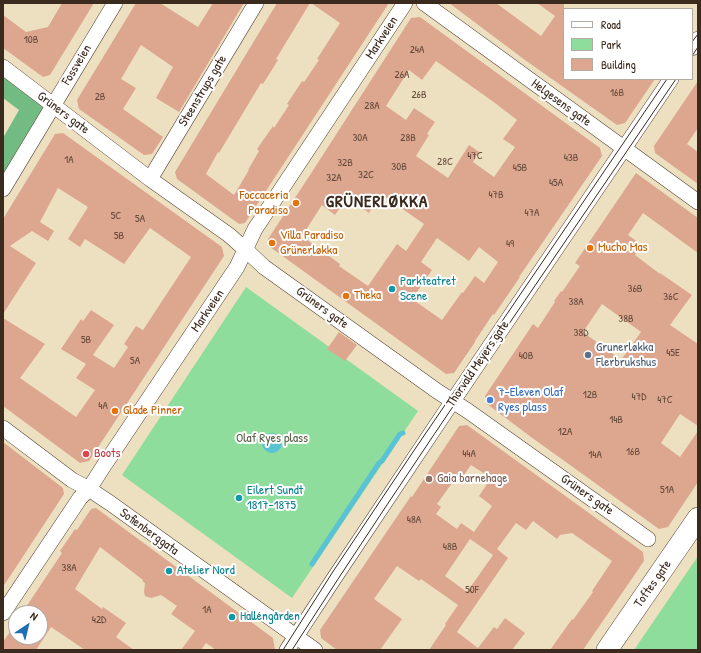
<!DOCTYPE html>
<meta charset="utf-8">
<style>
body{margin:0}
#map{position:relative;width:701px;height:653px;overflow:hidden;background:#ede0c0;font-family:"Patrick Hand",sans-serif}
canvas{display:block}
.frame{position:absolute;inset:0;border:4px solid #3b2a1e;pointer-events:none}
.legend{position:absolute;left:563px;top:8px;width:130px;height:72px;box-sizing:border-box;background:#fff;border:1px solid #b1aaa5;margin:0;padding:5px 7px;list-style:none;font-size:12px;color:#3b2a1e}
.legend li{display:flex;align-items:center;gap:8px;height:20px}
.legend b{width:20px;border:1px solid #b1aaa5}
.north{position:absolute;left:8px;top:605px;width:40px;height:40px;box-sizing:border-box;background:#fff;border:1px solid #b1aaa5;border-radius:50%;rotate:35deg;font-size:11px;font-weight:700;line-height:16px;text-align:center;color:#3b2a1e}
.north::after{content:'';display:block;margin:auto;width:14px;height:18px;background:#1f6fb2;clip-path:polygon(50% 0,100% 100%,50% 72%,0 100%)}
</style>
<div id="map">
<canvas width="701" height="653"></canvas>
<div class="frame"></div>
<ul class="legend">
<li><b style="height:5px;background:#fff"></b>Road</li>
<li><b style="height:11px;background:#8edd9c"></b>Park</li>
<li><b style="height:11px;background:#dda78f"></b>Building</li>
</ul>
<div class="north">N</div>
</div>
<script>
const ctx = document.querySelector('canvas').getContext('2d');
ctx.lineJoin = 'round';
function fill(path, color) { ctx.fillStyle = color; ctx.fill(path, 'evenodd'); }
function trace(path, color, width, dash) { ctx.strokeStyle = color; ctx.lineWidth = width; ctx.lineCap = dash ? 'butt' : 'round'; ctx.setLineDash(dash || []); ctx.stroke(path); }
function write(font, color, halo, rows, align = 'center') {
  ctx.font = font + ' "Patrick Hand",sans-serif'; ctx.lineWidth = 4; ctx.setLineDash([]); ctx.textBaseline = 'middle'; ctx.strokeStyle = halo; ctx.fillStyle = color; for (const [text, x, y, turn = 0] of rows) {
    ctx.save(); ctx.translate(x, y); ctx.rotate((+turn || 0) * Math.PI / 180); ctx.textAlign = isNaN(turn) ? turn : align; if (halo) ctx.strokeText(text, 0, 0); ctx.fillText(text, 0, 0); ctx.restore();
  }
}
fill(new Path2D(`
 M246 287 418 411 292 598 122 475Z
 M698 556V650H634L694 562Z`), '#8edd9c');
fill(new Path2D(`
 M3 74 46 108 3 180V138L19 110 3 98Z`), '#72bc84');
fill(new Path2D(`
 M262 443a10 10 0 1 1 20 0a10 10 0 1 1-20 0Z`), '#59c3d4');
trace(new Path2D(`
 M312 564 379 463 382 461 400 434 403 433`), '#59c3d4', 5);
fill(new Path2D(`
 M62 3H94L50 75 43 77 3 48V15L26 32 48 27Z
 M136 3H160L198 27 213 3H244L179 112 156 98 173 67 141 45 121 79 136 88 123 109 163 137 152 154 144 155 79 109 77 100Z
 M277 3H310L276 59 278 60 263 84 261 83 219 153 218 152 206 174 234 195 249 170H248L259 151 257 149 273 126 274 128 289 105 287 104 302 81 304 82 319 60 317 59 340 23 311 3H389L245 223 239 224 177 179 175 172Z
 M449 3H496L541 36 555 16 537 3H564V79H655L625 123 617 125 525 60Z
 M420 17 600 148 602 156 519 277H520L494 315 493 314 475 341V342L454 373 446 374 270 247 268 239 310 175 411 18ZM436 61 495 103 517 120 503 139 515 147 494 177 473 162 479 152 469 145 448 178 416 156 429 135 427 134 435 122 414 108 406 120 386 106 409 70 422 80ZM381 194 424 224 406 251 397 244 368 286 339 266 340 264 302 236 322 205 335 215 347 197 369 213ZM437 238 469 261 479 247 498 262 484 283 475 276 463 293 462 292 442 320 412 299 432 270 421 262Z
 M698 81V128L687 144 698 152V184L655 153 654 146Z
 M63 133 222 247 224 256 89 461 80 463 3 406V318L45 344 20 378 76 417 95 390 76 378 86 364 61 349 81 319 83 321 91 310 114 325 93 355 114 368 128 347 124 344 136 326 143 330 191 257 150 228 124 264 85 239 80 247 68 239 88 207 58 188 40 222 54 231 48 241 32 231 10 246 36 263 3 314V219L55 134Z
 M636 173 698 218V253L643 213 628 235 642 245 635 255 660 274V273L692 295 670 325 698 344V426L680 414 661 443 680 457 698 431V482L668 527 659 529 531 437 487 404 485 396 533 324 538 328 555 302 554 301 561 291 562 292 580 266 575 263ZM602 304 641 332 621 360 583 332Z
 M339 332 357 345 345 361 327 349Z
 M467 425 643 552 644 561 583 650H550L572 619 573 620 593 592 592 591 612 561 572 533 560 535 557 539 533 521 526 530 516 523 497 549 508 558 457 632 478 648 494 627 497 629 505 618 525 633 512 650H429L446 625 445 624 458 605 421 579 419 581 397 566 374 599 402 619 380 650H337L321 638 320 630 411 496 412 497 459 426ZM471 465 491 478 479 496 492 506 474 532 461 523 457 529 436 514 441 507 437 504 457 476 461 479ZM470 539 493 555 467 592 445 576Z
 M3 442 63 488 64 494 3 587Z
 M96 508 273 638 275 650H216L206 643 201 650H181L195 631 171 614 177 606 161 595 151 598 145 596 144 592 145 583 142 581 143 580 100 547 75 589 102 609 103 607 126 623 116 637 134 650H85L51 627 36 650H3V642L16 623V637H40V613H22L62 553 60 551 75 529 77 530 91 509Z`), '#dda78f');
const minor = new Path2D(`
 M424 3 698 202
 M692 48 698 39
 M3 67 150 179 229 235 246 250 264 267 437 391 468 411 648 539
 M150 179 256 3
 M3 189 115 3
 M3 428 72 480 89 489 110 503 315 650
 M3 613 80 498 89 489 103 467 237 267 255 229 405 3
 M287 650 335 577 444 414 671 79`);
const secondary = new Path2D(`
 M607 650 698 518`);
trace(minor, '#564536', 16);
trace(secondary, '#564536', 22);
trace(minor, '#fff', 15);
trace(secondary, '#fff', 21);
trace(new Path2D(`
 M692 42 698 34
 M692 56 698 47
 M283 650 334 570 415 449 667 79
 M292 650C416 457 547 269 676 79`), '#3b2a1e', 1);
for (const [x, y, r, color] of [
 [296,203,4,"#e8710a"],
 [272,243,4,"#e8710a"],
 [590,248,4,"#e8710a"],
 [392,289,4,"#0f9aa8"],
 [346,296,4,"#e8710a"],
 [588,355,4,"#5c6f8a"],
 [490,400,4,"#3f7fe0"],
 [115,411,4,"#e8710a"],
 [86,454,4,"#e0444e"],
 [429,479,4,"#8d6e63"],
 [239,498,4,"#0f9aa8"],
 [169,571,4,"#0f9aa8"],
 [232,617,4,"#0f9aa8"]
]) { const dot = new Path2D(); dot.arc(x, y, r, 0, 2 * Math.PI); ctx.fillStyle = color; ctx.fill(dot); trace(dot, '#fff', 1.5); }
write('11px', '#64493a', null, [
 ["10B",31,40],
 ["24A",417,50],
 ["26A",402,75],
 ["16B",617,93],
 ["26B",419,95],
 ["2B",100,97],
 ["28A",372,106],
 ["30A",360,138],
 ["28B",408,138],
 ["47C",475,156],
 ["43B",571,158],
 ["1A",69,160],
 ["28C",445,162],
 ["32B",345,163],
 ["30B",399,167],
 ["45B",520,168],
 ["32C",366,175],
 ["32A",334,178],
 ["45A",556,183],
 ["47B",496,195],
 ["47A",532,213],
 ["5C",116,216],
 ["5A",140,219],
 ["5B",119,236],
 ["49",510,244],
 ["36B",635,289],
 ["36C",671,297],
 ["38A",576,302],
 ["38B",626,319],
 ["38D",581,333],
 ["5B",86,340],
 ["45E",673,353],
 ["40B",526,356],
 ["5A",135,361],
 ["12B",590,395],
 ["47D",639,397],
 ["47C",665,400],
 ["4A",103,406],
 ["14B",616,420],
 ["12A",565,432],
 ["16B",633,452],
 ["44A",469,454],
 ["14A",595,455],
 ["51A",667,490],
 ["48A",414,520],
 ["48B",450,547],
 ["38A",69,568],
 ["50F",472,590],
 ["1A",207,610],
 ["42D",99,620]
]);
write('13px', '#3b2a1e', '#fff', [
 ["Markveien",382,38,-57],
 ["Fossveien",77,65,-59],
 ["Steenstrups gate",203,91,-59],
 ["Helgesens gate",561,103,36],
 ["Grüners gate",63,113,37],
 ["Grüners gate",322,308,36],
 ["Markveien",208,311,-56],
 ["Thorvald Meyers gate",478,364,-56],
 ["Grüners gate",587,495,35],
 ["Sofienberggata",149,532,36],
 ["Toftes gate",653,584,-55]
]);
write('13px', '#c56008', '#fff', [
 ["Foccaceria",288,196,"right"],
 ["Paradiso",288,211,"right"],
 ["Villa Paradiso",280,236],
 ["Grünerløkka",280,251],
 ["Mucho Mas",598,248],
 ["Theka",354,296],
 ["Glade Pinner",123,411]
], 'left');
write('13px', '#0d838f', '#fff', [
 ["Parkteatret",400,282],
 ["Scene",400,297],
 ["Eilert Sundt",247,491],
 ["1817-1875",247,506],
 ["Atelier Nord",177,571],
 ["Halléngården",240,617]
], 'left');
write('13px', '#4e5e75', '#fff', [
 ["Grunerløkka",596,348],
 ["Flerbrukshus",596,363]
], 'left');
write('13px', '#366cbe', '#fff', [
 ["7-Eleven Olaf",498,393],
 ["Ryes plass",498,408]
], 'left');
write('13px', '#546044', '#fff', [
 ["Olaf Ryes plass",272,439]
]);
write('13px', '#be3a42', '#fff', [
 ["Boots",94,454]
], 'left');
write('13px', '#785e54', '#fff', [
 ["Gaia barnehage",437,479]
], 'left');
ctx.letterSpacing = '1px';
write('bold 17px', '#3b2a1e', '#fff', [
 ["GRÜNERLØKKA",377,202]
]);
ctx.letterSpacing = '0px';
</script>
